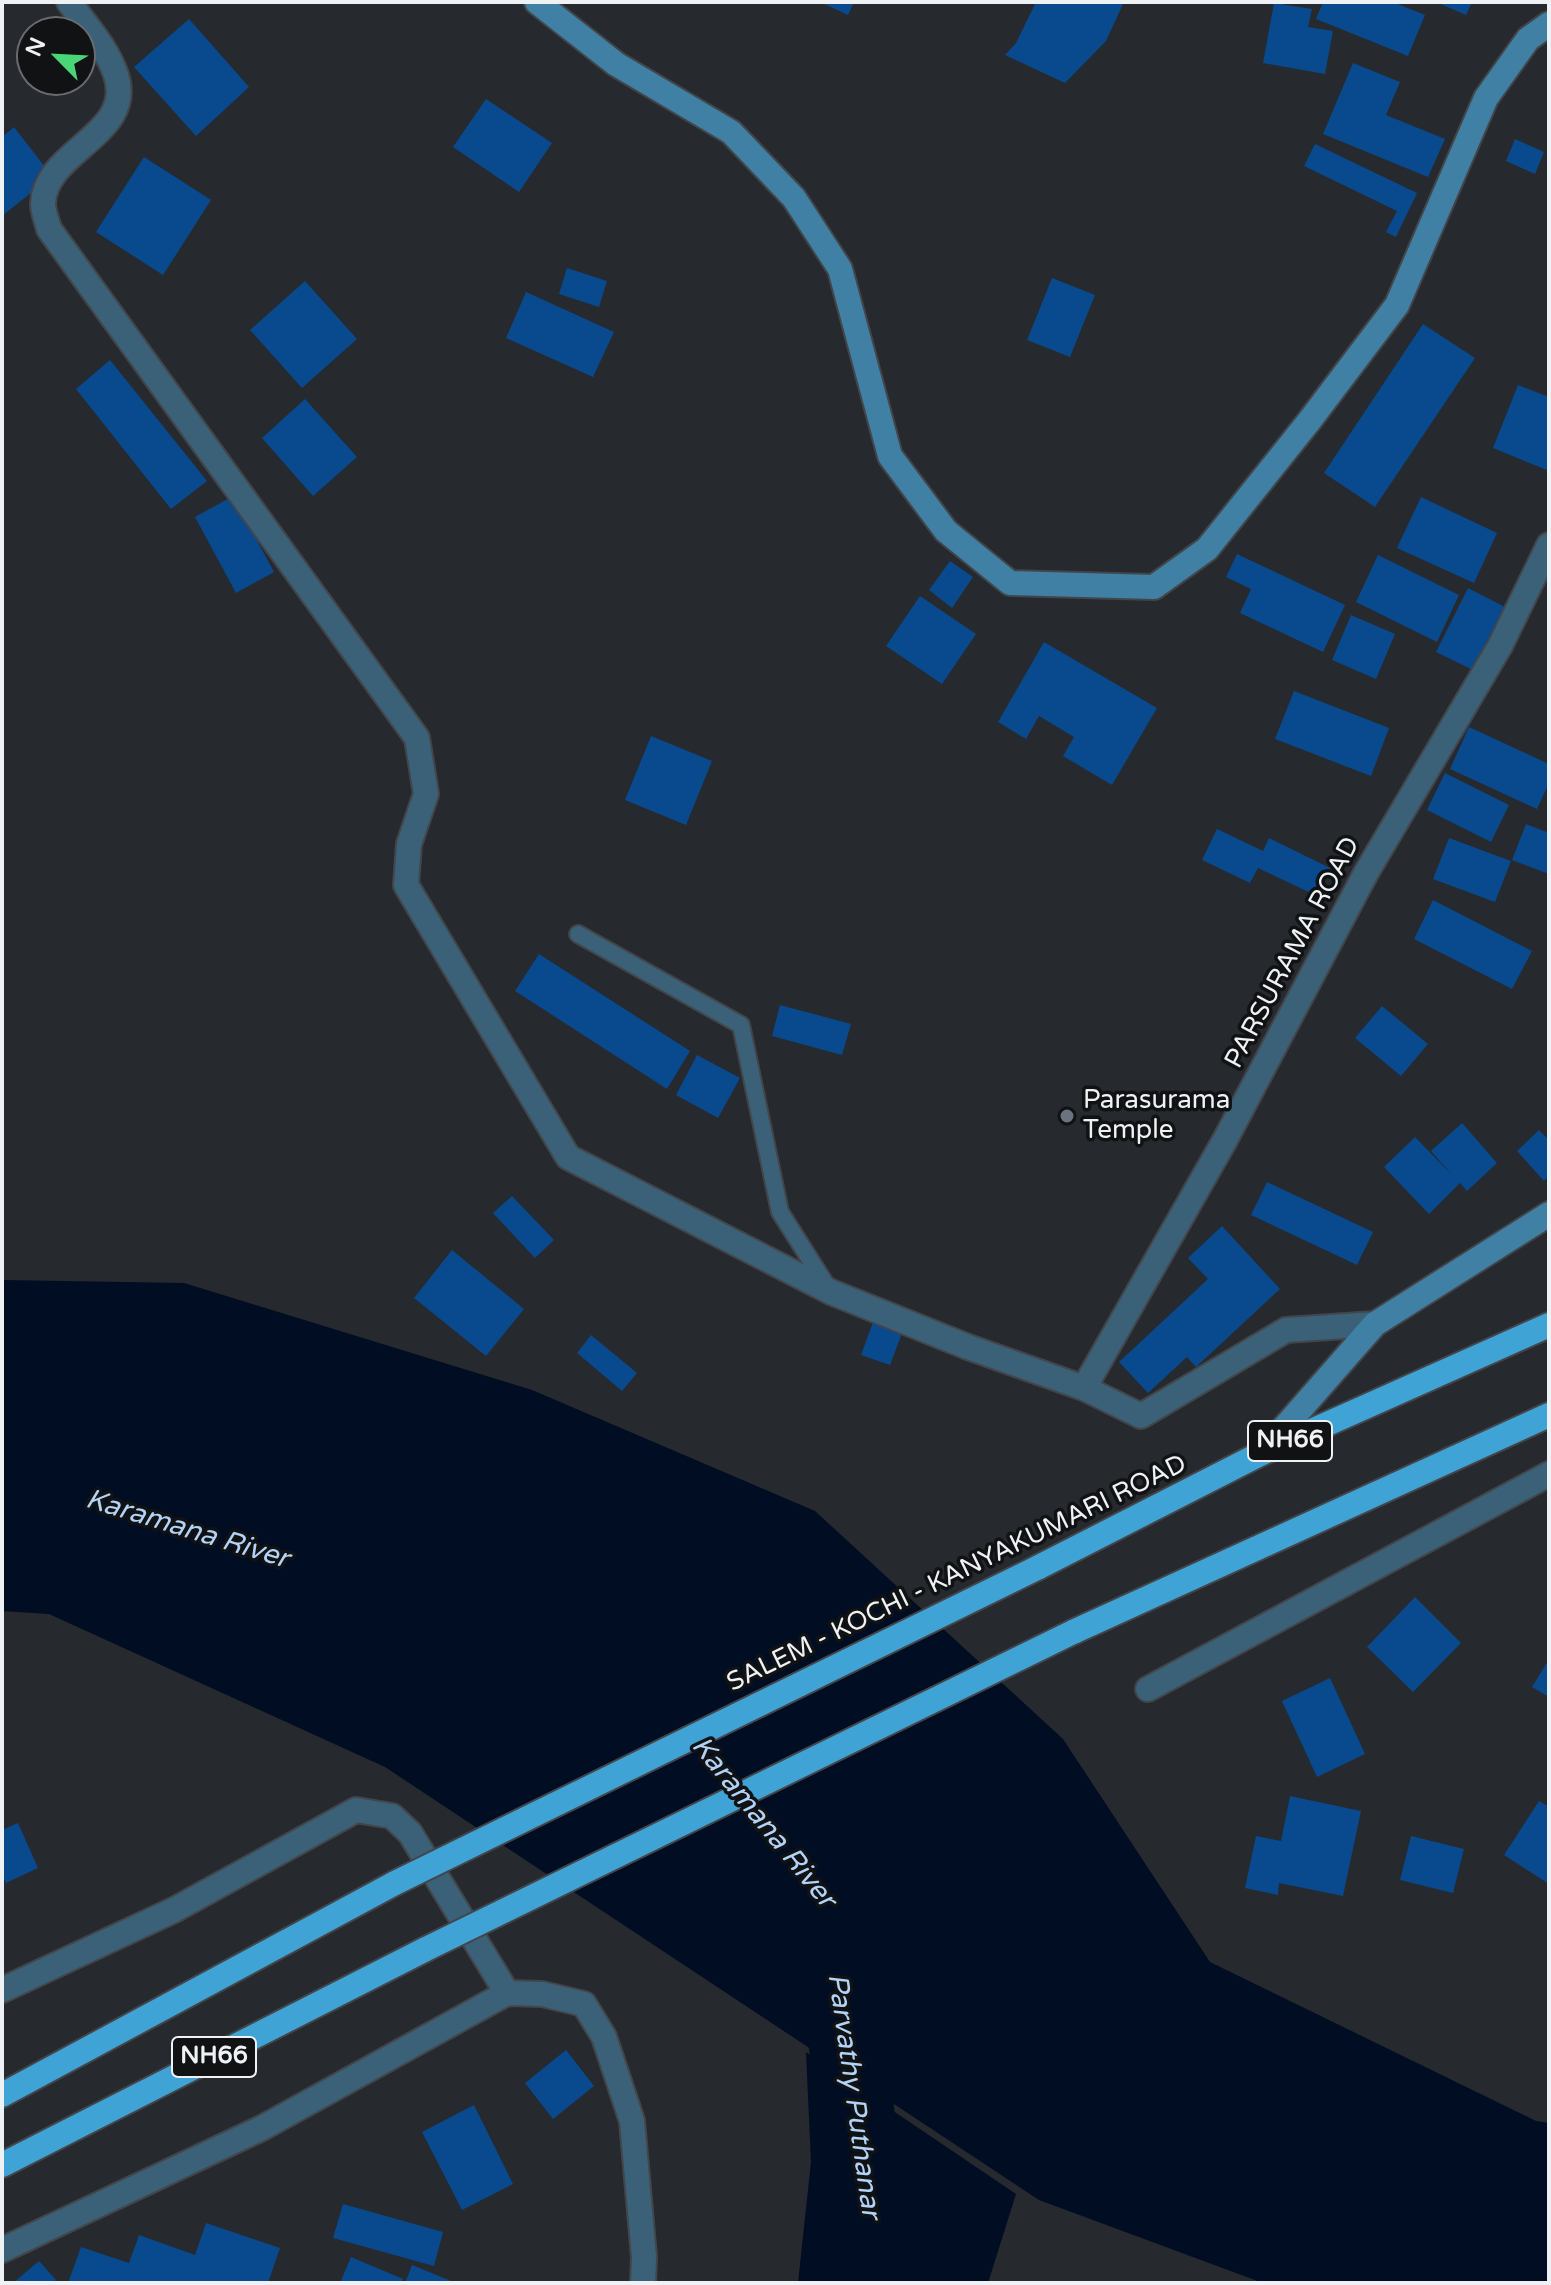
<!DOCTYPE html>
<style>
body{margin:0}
#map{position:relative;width:1551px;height:2285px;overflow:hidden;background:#26292d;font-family:"Varela Round",sans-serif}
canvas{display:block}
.frame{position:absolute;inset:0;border:4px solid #eff2f5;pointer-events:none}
.north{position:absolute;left:16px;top:16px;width:80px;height:80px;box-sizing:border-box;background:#101214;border:2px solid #696c6e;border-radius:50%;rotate:294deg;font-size:22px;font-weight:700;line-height:32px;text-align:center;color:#eff2f5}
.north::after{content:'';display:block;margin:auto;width:28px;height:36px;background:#4ad677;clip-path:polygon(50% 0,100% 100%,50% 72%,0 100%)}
</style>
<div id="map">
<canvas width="1551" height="2285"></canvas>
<div class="frame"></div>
<div class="north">N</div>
</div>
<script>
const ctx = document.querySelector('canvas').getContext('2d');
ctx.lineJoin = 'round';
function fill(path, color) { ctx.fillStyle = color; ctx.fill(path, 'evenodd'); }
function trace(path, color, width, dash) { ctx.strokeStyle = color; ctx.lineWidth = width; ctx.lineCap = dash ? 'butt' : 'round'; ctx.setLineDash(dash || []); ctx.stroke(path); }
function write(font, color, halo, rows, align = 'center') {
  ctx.font = font + ' "Varela Round",sans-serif'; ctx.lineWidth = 7; ctx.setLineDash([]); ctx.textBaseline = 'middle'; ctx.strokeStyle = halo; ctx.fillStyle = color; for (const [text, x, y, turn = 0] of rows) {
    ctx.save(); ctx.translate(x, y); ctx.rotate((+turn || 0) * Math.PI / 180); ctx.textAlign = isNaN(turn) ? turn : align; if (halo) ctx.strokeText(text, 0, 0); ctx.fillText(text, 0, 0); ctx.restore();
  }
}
fill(new Path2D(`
 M2 1280 184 1283 532 1390 815 1511 1063 1739 1210 1962 1536 2121 1549 2123V2283H1263L1039 2200 385 1767 49 1614 2 1611Z
 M806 2052 1016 2194 988 2283H798L811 2162Z`), '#000d22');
trace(new Path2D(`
 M836 1970 873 2228 865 2283`), '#000d22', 76);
fill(new Path2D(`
 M820 2H854L848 15Z
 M1036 2H1124L1106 41 1065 83 1005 55 1016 43Z
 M1323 2H1393L1425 15 1408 56 1316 19Z
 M1436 2H1472L1466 15Z
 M1274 3 1312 9 1308 27 1333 31 1325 74 1263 63Z
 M189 19 249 87 196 136 134 67Z
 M1353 63 1400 82 1386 115 1445 139 1428 177 1323 134Z
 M486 99 552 143 519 192 453 147Z
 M14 127 52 176 2 216V137Z
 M1515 139 1544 152 1535 174 1506 161Z
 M1315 144 1417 193 1396 237 1386 232 1397 211 1304 166Z
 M144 157 211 200 163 275 96 232Z
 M567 268 607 281 599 307 559 294Z
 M1052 278 1095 295 1070 357 1027 340Z
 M305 281 357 339 302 388 250 330Z
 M526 292 614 332 593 377 506 338Z
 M1423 324 1475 358 1375 507 1324 473Z
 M110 360 207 481 171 509 76 389Z
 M1518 385 1549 397V471L1493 448Z
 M305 399 357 457 313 496 262 438Z
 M233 496 274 572 236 593 195 517Z
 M1421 497 1497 533 1474 583 1397 548Z
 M1237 554 1345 605 1323 652 1240 613 1251 589 1226 577Z
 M1378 555 1459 595 1437 642 1356 602Z
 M950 561 973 577 952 608 929 590Z
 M1468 588 1507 608 1475 671 1436 652Z
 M920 596 976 634 942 684 886 646Z
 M1351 615 1395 634 1376 679 1332 660Z
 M1044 642 1157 708 1112 785 1063 756 1074 737 1039 716 1026 739 998 722Z
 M1294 691 1389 728 1371 776 1275 739Z
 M1469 727 1549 764V783L1537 809 1450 769Z
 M651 736 712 761 686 825 625 800Z
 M1445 773 1509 805 1491 842 1427 810Z
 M1526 824 1549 833V874L1512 860Z
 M1217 829 1263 851 1269 838 1330 868 1317 896 1258 868 1250 883 1202 860Z
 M1449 838 1511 861 1495 902 1433 879Z
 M1433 900 1532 951 1512 989 1414 939Z
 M539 954 690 1051 667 1089 515 991Z
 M780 1005 851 1024 842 1055 772 1036Z
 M1382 1006 1428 1044 1401 1076 1355 1038Z
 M697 1055 740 1078 718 1118 676 1095Z
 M1462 1123 1497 1163 1467 1191 1460 1183 1429 1214 1384 1167 1415 1137 1453 1176 1431 1151Z
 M1539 1130 1549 1140V1176L1544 1181 1517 1151Z
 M1267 1182 1373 1232 1357 1265 1251 1215Z
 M512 1196 554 1240 535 1258 493 1213Z
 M1222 1226 1280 1289 1196 1367 1187 1357 1148 1393 1119 1362 1208 1279 1188 1258Z
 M452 1250 524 1309 486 1356 414 1298Z
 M873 1322 902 1333 890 1365 861 1355Z
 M591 1335 637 1373 622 1391 577 1353Z
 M1415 1597 1461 1643 1413 1692 1367 1647Z
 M1549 1659V1697L1532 1687Z
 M1330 1678 1365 1754 1317 1777 1282 1701Z
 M1290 1796 1361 1811 1343 1896 1279 1883 1278 1895 1245 1888 1256 1836 1281 1841Z
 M1539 1801 1549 1807V1884L1504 1855Z
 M18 1823 38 1868 6 1883 2 1875V1830Z
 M1411 1836 1464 1849 1453 1893 1400 1880Z
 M566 2050 594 2086 553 2119 525 2083Z
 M474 2105 513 2184 462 2210 422 2132Z
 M343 2204 443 2232 434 2266 333 2238Z
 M206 2223 280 2248 268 2283H68L81 2247 129 2263 139 2235 195 2255Z
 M351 2257 403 2279 402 2283H340Z
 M39 2261 56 2280 52 2283H13Z
 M412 2265 456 2283H405Z`), '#094a8e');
const service = new Path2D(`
 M578 934 741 1025 780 1212 830 1291`);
const minor = new Path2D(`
 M69 2C86 25 107 48 116 75 136 135 44 150 43 204 43 212 47 221 49 229L417 738 426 794 409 844 406 885 568 1157 831 1292 968 1347 1084 1388 1141 1416 1286 1330 1375 1324
 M1084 1388 1225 1140 1366 873 1500 646 1549 545
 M1148 1689 1549 1474`);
const tertiary = new Path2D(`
 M2 1990 174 1910 356 1810 392 1816 410 1833 507 1993
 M2 2250 262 2128 507 1993 542 1994 584 2004 604 2037 632 2121 644 2257 643 2283`);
const secondary = new Path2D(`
 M537 2 616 64 731 132 794 198 840 269 890 456 946 531 1010 583 1154 587 1207 549 1310 420 1397 305 1486 98 1528 39 1549 24
 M1262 1453 1375 1324 1549 1214`);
const trunk = new Path2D(`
 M1037 1568 1262 1453 1549 1325
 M1073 1632 1549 1415
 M2 2095 395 1883
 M2 2165 426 1949`);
trace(service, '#424549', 20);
trace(minor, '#424549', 28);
trace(tertiary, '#424549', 28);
trace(secondary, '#424549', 28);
trace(trunk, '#424549', 28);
trace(service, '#3a6178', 16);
trace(minor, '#3a6178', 24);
trace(tertiary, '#3a6178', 24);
trace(secondary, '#3f80a4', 24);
trace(trunk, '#40a3d6', 24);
const trunkBridge = new Path2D(`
 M395 1883 1037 1568
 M426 1949 1073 1632`);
trace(trunkBridge, '#424549', 28, []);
trace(trunkBridge, '#40a3d6', 24);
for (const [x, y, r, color] of [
 [1067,1116,8,"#6b7280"]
]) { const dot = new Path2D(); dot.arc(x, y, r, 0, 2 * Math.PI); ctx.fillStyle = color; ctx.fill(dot); trace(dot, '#101214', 3); }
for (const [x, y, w] of [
 [1290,1441,84],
 [214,2057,84]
]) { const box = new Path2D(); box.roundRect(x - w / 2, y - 20, w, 40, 6); ctx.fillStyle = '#101214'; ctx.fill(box); trace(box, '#eff2f5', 2); }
write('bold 24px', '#eff2f5', null, [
 ["NH66",1290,1441],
 ["NH66",214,2057]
]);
write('26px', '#eff2f5', '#101214', [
 ["PARSURAMA ROAD",1293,953,-62],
 ["SALEM - KOCHI - KANYAKUMARI ROAD",957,1574,-26]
]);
write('26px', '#eff2f5', '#101214', [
 ["Parasurama",1083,1101],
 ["Temple",1083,1131]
], 'left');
write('italic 28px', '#b2d2f8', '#101214', [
 ["Karamana River",187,1530,17],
 ["Karamana River",763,1823,51],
 ["Parvathy Puthanar",853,2096,82]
]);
</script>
